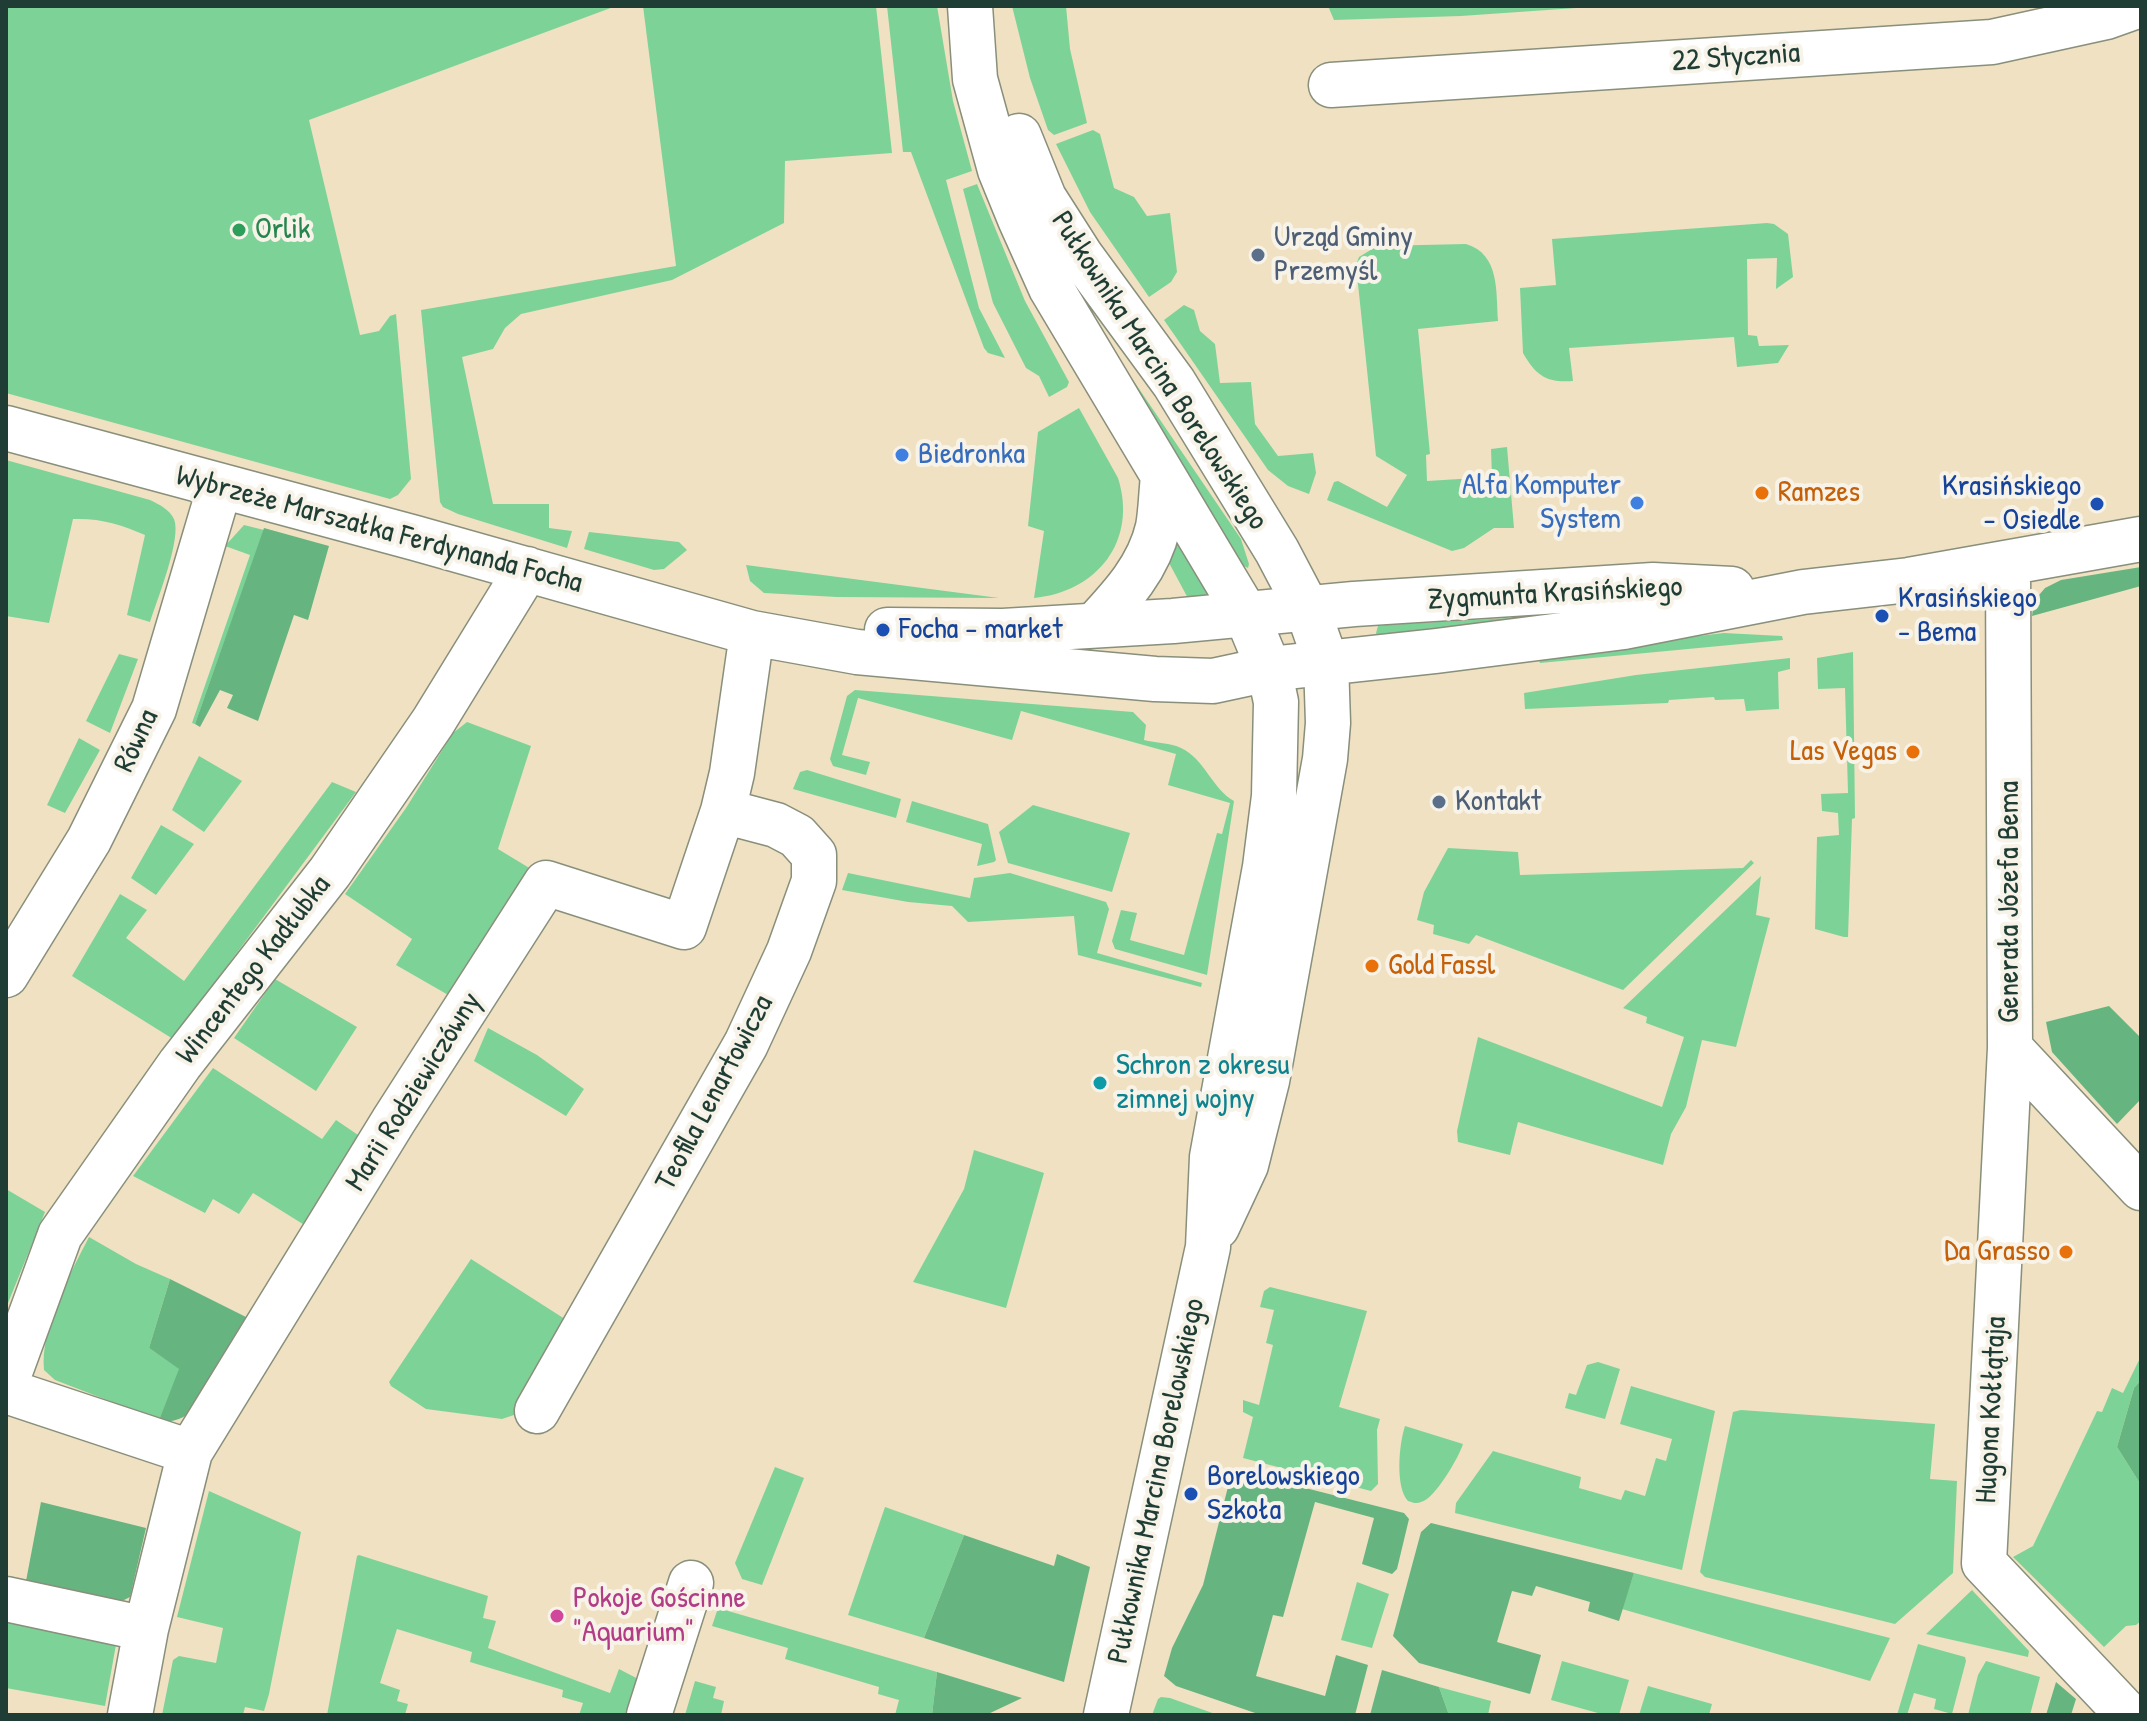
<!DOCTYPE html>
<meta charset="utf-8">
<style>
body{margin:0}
#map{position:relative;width:2147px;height:1721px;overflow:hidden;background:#f0e1c2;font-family:"Patrick Hand",sans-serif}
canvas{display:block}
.frame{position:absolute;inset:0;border:8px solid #1f3d34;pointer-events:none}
</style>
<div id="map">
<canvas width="2147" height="1721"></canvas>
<div class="frame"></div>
</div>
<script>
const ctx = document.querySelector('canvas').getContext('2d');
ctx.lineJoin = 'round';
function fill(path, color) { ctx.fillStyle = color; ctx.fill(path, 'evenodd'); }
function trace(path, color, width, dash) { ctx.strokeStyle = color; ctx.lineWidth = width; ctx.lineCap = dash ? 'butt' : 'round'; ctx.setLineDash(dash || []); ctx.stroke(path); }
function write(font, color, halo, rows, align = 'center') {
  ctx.font = font + ' "Patrick Hand",sans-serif'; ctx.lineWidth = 8; ctx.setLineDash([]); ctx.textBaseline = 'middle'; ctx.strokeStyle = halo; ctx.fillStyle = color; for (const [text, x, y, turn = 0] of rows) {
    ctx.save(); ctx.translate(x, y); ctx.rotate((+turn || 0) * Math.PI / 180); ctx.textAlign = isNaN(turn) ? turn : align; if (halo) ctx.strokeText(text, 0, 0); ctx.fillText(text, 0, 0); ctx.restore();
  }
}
fill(new Path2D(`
 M6 6H616L309 120 360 335 379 331 390 316 396 314 411 479 398 495 390 499 6 393Z
 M643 6H876L892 153 785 161 784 223 672 280 521 314 505 328 493 349 462 357 493 504H549V528L572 531 567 548 458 514 443 507 440 502 421 310 676 266Z
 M887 6H937L953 101 972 171 946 180 979 308 1005 358 988 353 984 348 911 152H903Z
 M1012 6H1066L1070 49 1087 123 1054 135 1048 130 1030 78Z
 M1328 6H1605L1461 16 1334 20Z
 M1093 130 1100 134 1114 188 1134 197 1147 216 1170 213 1177 272 1171 282 1149 297 1090 212 1056 144Z
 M977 184 1025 301 1069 382 1067 387 1049 397 1039 376 1026 368 993 303 963 189Z
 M1767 223 1774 224 1788 234 1793 277 1776 289 1777 258 1747 259 1748 335 1757 336 1759 346 1789 345 1778 363 1737 367 1734 337 1569 348 1573 381C1547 383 1536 376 1523 353L1520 288 1556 285 1552 239Z
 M1466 244C1500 254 1496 292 1498 321L1418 329 1430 454 1426 455 1427 481 1492 477 1491 449 1507 447 1514 528H1494L1464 548 1452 551 1327 500 1334 482 1338 481 1387 507 1407 475 1376 456 1356 265 1359 257 1377 246Z
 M1184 305 1194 310 1200 331 1215 344 1220 383 1251 382 1255 424 1278 456 1313 453 1316 473 1309 494 1288 486 1268 470 1164 320Z
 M1133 380 1241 539 1249 564 1248 568 1242 565 1129 383Z
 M1079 408 1118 478C1138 541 1097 592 1034 598L1044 531 1028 526 1038 432Z
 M6 460 150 500C160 505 169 509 174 519 182 538 157 600 150 622L127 615 145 535C120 524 100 518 73 519L49 623 6 616Z
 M244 525 264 530 195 724 192 723 250 555 225 546Z
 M589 532 679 542 687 550 664 569 654 570 584 549Z
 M1176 538 1212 597 1190 602 1168 561Z
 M746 565 999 598 837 597 764 593 750 581Z
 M1509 618V624L1377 636 1376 633 1378 626 1386 625Z
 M1724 633 1782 636 1783 640 1540 663 1537 655Z
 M1853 652 1855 818 1852 819 1848 937H1844L1815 929 1817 837 1839 835 1838 813 1822 811 1821 794 1848 793 1845 688 1818 689 1817 658Z
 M119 654 138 659 110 733 86 721Z
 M1790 658V669L1778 672 1779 709 1746 711 1744 699 1715 700 1714 697 1669 700 1668 703 1525 709 1524 693 1636 675Z
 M855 690 1133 712 1146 725 1144 740C1155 743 1171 743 1181 748 1205 759 1212 789 1234 801L1207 975 1115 949 1112 941 1121 910 1137 913 1130 940 1184 955 1217 833 1222 834 1230 803 1168 785 1176 754 1021 711 1012 740 858 698 842 755 870 762 866 775 833 766 830 759 847 696Z
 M467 722 531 746 498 849 531 869 450 996 396 965 412 939 345 894 406 808 453 733Z
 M79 738 100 750 65 813 47 805Z
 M199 756 242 781 204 832 172 810Z
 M807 770 901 799 896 818 793 789 800 772Z
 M332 782 356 792 173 1039 72 976 120 894 147 910 126 938 184 981Z
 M912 801 988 824 996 860 994 862 977 866 982 844 906 822Z
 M1033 805 1130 833 1112 892 1008 863 999 832Z
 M161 825 194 844 156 895 131 878Z
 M1448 848 1518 852 1520 875 1743 868 1751 860 1754 863 1623 990 1476 935 1469 944 1433 934 1434 925 1417 920 1424 892Z
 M848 873 970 898 974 878 1010 873 1106 902 1109 909 1097 953 1202 983 1201 987 1078 955 1074 916 968 922 952 906 908 902 842 890Z
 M1761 876 1756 915 1770 918 1736 1047 1702 1040 1686 1107 1671 1134 1663 1165 1518 1122 1510 1155 1458 1142 1457 1131 1478 1037 1662 1107 1684 1037 1646 1023 1647 1017 1623 1008Z
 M275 979 357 1027 316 1091 234 1038Z
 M488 1028 537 1055 584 1089 566 1116 474 1061Z
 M213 1068 322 1139 336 1120 361 1137 306 1226 253 1193 239 1214 213 1199 205 1213 133 1176Z
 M974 1150 1044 1173 1006 1308 913 1282 964 1189Z
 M6 1189 45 1212 6 1308Z
 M89 1237 136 1264 170 1279 149 1348 180 1369 159 1420 55 1380 44 1370C40 1328 70 1274 89 1237Z
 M471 1259 568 1321 514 1415 502 1419 426 1409 391 1386 389 1382Z
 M1270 1287 1367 1311 1339 1407 1380 1419 1377 1430 1378 1484 1371 1491 1243 1458 1253 1417 1243 1412V1400L1259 1405 1273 1345 1266 1343 1274 1310 1260 1307 1264 1291Z
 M2141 1356V1380L2134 1388 2117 1447 2141 1485V1621L2136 1625 2126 1626 2104 1647 2013 1557 2033 1546 2097 1411 2102 1412 2112 1388 2123 1393Z
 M1598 1362 1620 1369 1605 1419 1565 1408 1569 1393 1576 1395 1587 1365Z
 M1631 1386 1715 1411 1682 1570 1455 1513 1456 1503 1493 1451 1581 1477 1579 1488 1621 1500 1625 1490 1645 1496 1656 1458 1666 1461 1672 1439 1620 1424Z
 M1741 1410 1935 1424 1930 1479 1957 1481 1953 1573 1895 1624 1705 1577 1700 1572 1733 1412Z
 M1405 1426 1463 1444C1459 1457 1435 1499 1421 1502 1416 1504 1414 1503 1408 1501 1395 1487 1399 1444 1405 1426Z
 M775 1467 804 1478 762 1585 742 1579 735 1563Z
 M209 1491 301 1532 269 1694 264 1711 245 1707 243 1715H162L173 1660 179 1656 216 1663 223 1628 177 1617Z
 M885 1507 964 1535 924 1638 848 1615Z
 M359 1555 488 1596 483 1618 496 1621 488 1648 610 1693 619 1669 644 1682 634 1715H579L583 1703 562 1697 563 1690 470 1662 472 1652 397 1629 380 1683 400 1690 397 1701 408 1704 405 1715H327L357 1556Z
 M1634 1573 1890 1638 1870 1681 1622 1609Z
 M1357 1582 1389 1594 1372 1648 1341 1640Z
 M1972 1590 2029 1651 2028 1657 1926 1634Z
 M718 1608 937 1672 932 1715H895L899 1700 878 1694 879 1687 785 1659 788 1648 712 1626Z
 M6 1618 117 1639 105 1706 6 1688Z
 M1918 1644 1965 1657 1966 1661 1952 1714 1934 1709 1936 1699 1914 1693 1907 1715H1897Z
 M1562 1661 1629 1680 1619 1715H1605L1551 1700Z
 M1986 1661 2040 1677 2030 1715H1968L1978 1675Z
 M695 1681 716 1687 713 1698 724 1701 721 1715H685Z
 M1648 1686 1712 1704 1709 1715H1639Z
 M1439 1687 1491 1701 1488 1715H1449Z
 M1161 1697 1170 1698 1218 1715H1152L1158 1699Z`), '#7dd397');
fill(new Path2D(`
 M264 528 329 546 308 620 294 615 258 721 227 708 233 695 220 690 200 727 195 724Z
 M2141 567V586L2032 616 2034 601 2045 588 2061 580Z
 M2109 1006 2141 1038V1099L2117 1124 2052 1052 2046 1022Z
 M170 1279 252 1320 189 1414C178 1420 171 1423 159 1420L179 1369 149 1348Z
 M2141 1380V1485L2117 1447 2134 1388Z
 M1238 1474 1258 1479 1262 1477 1404 1513 1409 1519 1397 1569 1392 1574 1362 1564 1374 1518 1315 1502 1283 1617 1273 1615 1256 1676 1325 1696 1336 1655 1368 1665 1355 1715H1261L1176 1686 1164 1676 1172 1648 1203 1585 1230 1479Z
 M41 1502 146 1528 130 1597 122 1601 26 1581Z
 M1431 1523 1634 1573 1619 1621 1588 1611 1590 1602 1536 1586 1532 1596 1512 1591 1497 1642 1541 1655 1530 1694 1419 1663 1393 1636 1421 1532Z
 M964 1535 1054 1566 1057 1554 1090 1567 1064 1682 924 1638Z
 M1382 1670 1439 1687 1449 1715H1370Z
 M937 1672 1022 1698 986 1715H932Z
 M2056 1682 2076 1699 2071 1715H2046Z`), '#66b580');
const minor = new Path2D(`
 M1331 85 1992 42 2106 17 2137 6
 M6 428 415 538 752 633 857 652 1155 679 1213 681 1269 669 1436 651 1624 627 1803 592 1909 580 2141 539
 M2008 564 2010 1048 1984 1563 2128 1715
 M887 630 1003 631 1173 621 1354 604 1653 585 1732 589
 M6 975 89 840 154 709 220 486
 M2010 1048 2141 1188
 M6 1383 60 1235 180 1064 330 872 433 722 527 569
 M6 1391 190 1452
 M537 1411 746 1044 789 951 814 881V855L797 836 776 825 723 811
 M6 1599 146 1629
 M130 1715 146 1629 190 1452 394 1120 546 883 684 927 723 811 732 773 752 633
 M649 1715 691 1583`);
const major = new Path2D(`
 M970 6 975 79 1000 170 1020 219 1051 288 1247 616 1269 669 1276 702 1274 796 1265 867 1212 1157 1208 1247 1106 1715
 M1019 136 1044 198 1081 256 1174 383 1277 551 1307 608 1326 662 1328 723 1325 759 1267 1081 1246 1165 1217 1227
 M1095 625C1122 596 1149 567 1158 527 1161 511 1161 493 1163 477`);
trace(minor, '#888f7b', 47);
trace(major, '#888f7b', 47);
trace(minor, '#fff', 44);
trace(major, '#fff', 44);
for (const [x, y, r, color] of [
 [239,230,8,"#2e9e5b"],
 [1258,255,8,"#5c6f8a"],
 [902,455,8,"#3f7fe0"],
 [1762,493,8,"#e8710a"],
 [1637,503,8,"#3f7fe0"],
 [2097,504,8,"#1a4fb4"],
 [1882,616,8,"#1a4fb4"],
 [883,630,8,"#1a4fb4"],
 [1913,752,8,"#e8710a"],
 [1439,802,8,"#5c6f8a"],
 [1372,966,8,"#e8710a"],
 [1100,1083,8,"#0f9aa8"],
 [2066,1252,8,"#e8710a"],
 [1191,1494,8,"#1a4fb4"],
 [557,1616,8,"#d1479c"]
]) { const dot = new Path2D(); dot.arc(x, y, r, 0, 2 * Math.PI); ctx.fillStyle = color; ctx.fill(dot); trace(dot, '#f7f3e8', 3); }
write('30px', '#1f3d34', '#f7f3e8', [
 ["22 Stycznia",1736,58,-4],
 ["Pułkownika Marcina Borelowskiego",1159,371,57],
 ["Wybrzeże Marszałka Ferdynanda Focha",379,530,15],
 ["Zygmunta Krasińskiego",1555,594,-3],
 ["Równa",137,741,-65],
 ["Generała Józefa Bema",2010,902,-90],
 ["Wincentego Kadłubka",254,970,-52],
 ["Marii Rodziewiczówny",414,1092,-58],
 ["Teofila Lenartowicza",715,1093,-62],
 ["Hugona Kołłątaja",1992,1410,-87],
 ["Pułkownika Marcina Borelowskiego",1157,1481,-78]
]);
write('30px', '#27864d', '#f7f3e8', [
 ["Orlik",255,230]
], 'left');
write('30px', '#4e5e75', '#f7f3e8', [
 ["Urząd Gminy",1274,238],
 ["Przemyśl",1274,272],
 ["Kontakt",1455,802]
], 'left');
write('30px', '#366cbe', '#f7f3e8', [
 ["Biedronka",918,455],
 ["Alfa Komputer",1621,486,"right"],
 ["System",1621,520,"right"]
], 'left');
write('30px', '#164399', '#f7f3e8', [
 ["Krasińskiego",2081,487,"right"],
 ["- Osiedle",2081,521,"right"],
 ["Krasińskiego",1898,599],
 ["- Bema",1898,633],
 ["Focha - market",899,630],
 ["Borelowskiego",1207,1477],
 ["Szkoła",1207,1511]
], 'left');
write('30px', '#c56008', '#f7f3e8', [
 ["Ramzes",1778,493],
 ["Las Vegas",1897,752,"right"],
 ["Gold Fassl",1388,966],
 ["Da Grasso",2050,1252,"right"]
], 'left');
write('30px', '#0d838f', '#f7f3e8', [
 ["Schron z okresu",1116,1066],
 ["zimnej wojny",1116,1100]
], 'left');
write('30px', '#b23c85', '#f7f3e8', [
 ["Pokoje Gościnne",573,1599],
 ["\"Aquarium\"",573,1633]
], 'left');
</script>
